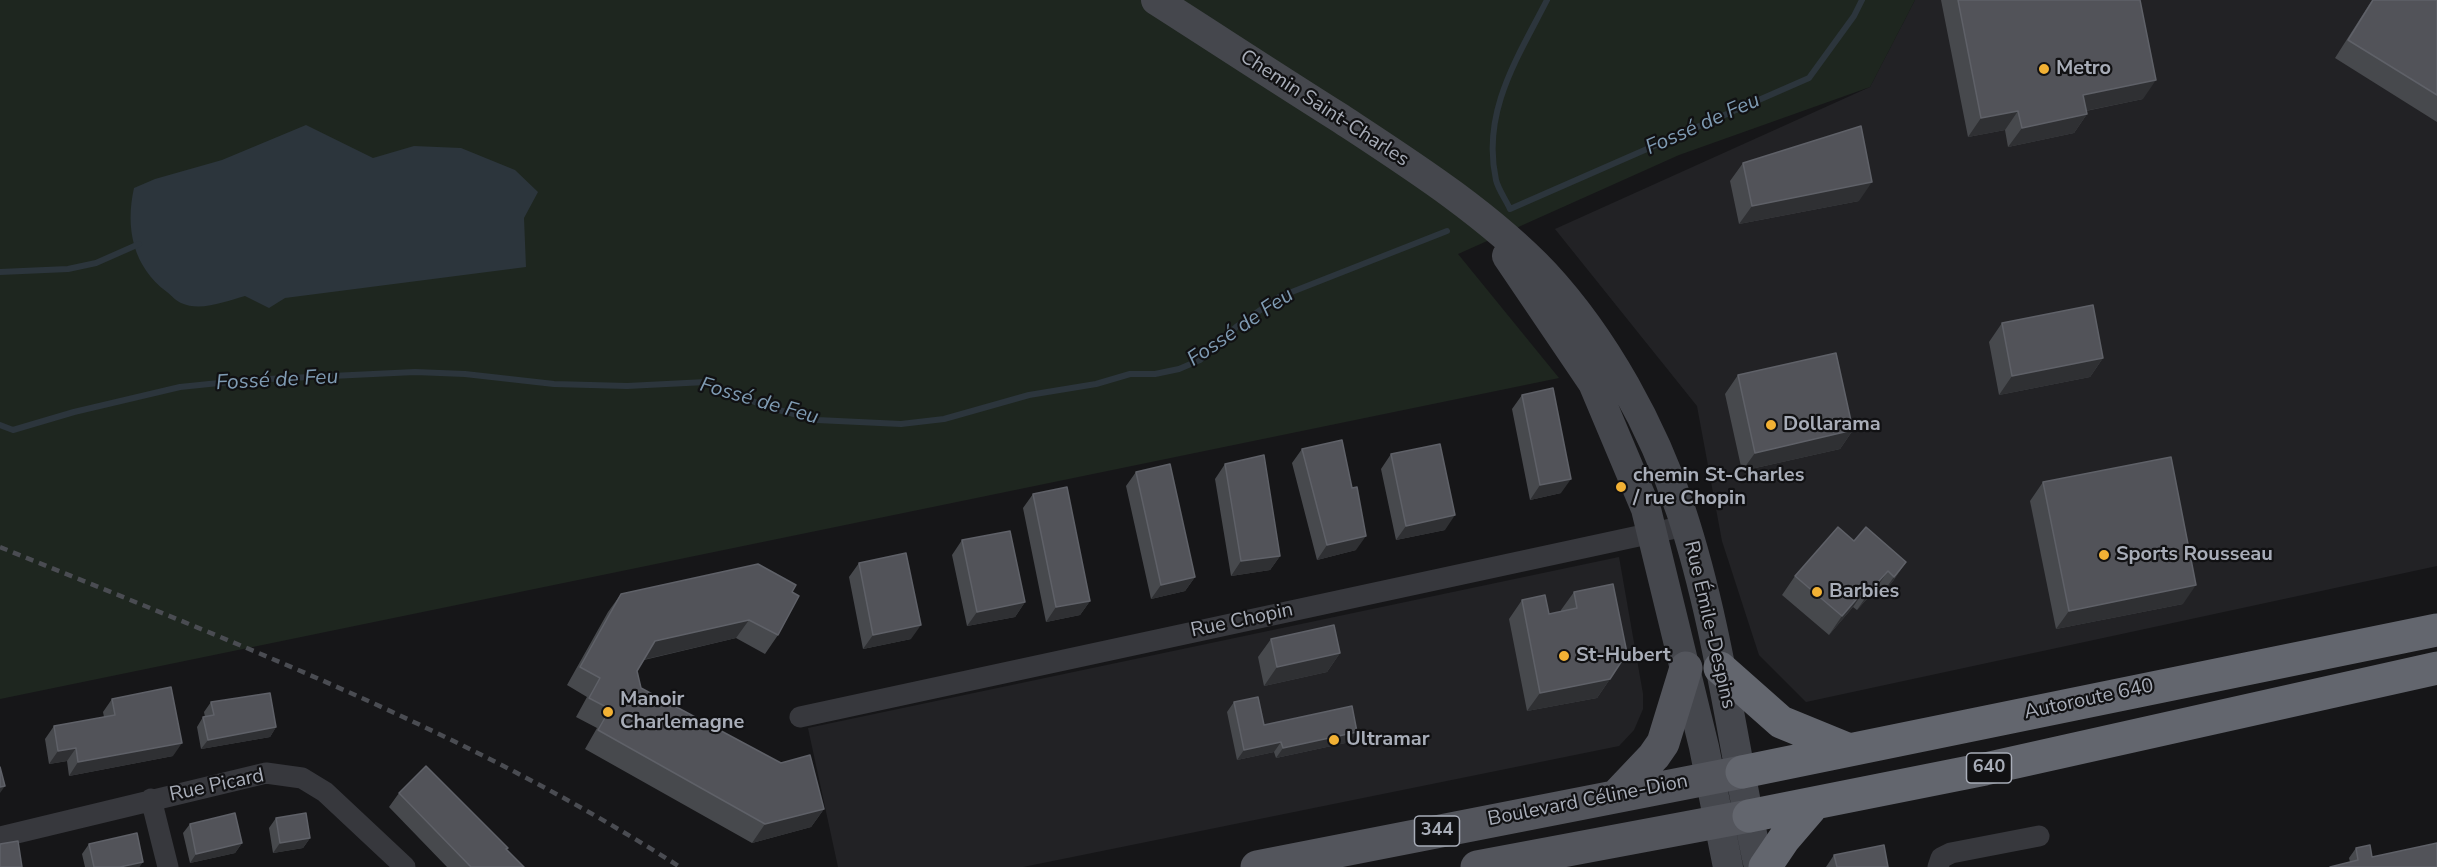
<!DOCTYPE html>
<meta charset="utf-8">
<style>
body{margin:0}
canvas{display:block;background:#161618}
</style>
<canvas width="2437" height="867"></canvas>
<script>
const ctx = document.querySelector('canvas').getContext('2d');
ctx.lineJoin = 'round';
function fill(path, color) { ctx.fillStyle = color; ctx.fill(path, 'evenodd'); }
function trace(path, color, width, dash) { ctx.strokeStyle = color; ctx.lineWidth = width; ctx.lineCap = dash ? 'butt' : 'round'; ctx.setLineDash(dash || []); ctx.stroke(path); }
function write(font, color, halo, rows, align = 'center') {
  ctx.font = font + ' "Nunito Sans",sans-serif'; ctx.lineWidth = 4.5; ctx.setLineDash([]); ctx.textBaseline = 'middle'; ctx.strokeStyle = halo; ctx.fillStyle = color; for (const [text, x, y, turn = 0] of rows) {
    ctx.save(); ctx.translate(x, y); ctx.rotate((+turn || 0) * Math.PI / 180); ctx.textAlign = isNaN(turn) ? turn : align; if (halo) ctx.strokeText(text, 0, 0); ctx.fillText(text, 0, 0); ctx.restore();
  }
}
fill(new Path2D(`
 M1915 0H2437V566L1806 702 1759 655 1722 541 1697 406 1555 229 1870 87Z
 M1619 557 1643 694V709L1634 730 1619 746 1023 867H838L808 728Z`), '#222225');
fill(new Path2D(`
 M0 0H1915L1870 87 1679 155 1458 254 1559 378 0 699Z`), '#1e261f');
fill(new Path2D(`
 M306 125 373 158 414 146 461 148 515 170 538 192 524 218 526 267 285 298 269 308 245 296C226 301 201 312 181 303 176 301 171 295 167 292 133 267 125 228 134 188L155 179 222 160Z`), '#2c353c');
trace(new Path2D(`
 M1547 0C1518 57 1481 112 1496 180 1498 189 1506 200 1510 209L1809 78 1854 16 1862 0
 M0 272 68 269 96 263 139 244
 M0 425 13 430 74 412 180 387 248 380 415 372 465 374 554 384 627 386 706 382 767 407 817 420 901 424 944 419 1029 395 1096 384 1130 374H1155L1179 369 1200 360 1236 327 1279 297 1447 231`), '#2c353c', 6);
trace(new Path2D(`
 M800 717 1685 526
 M151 799 168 867
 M0 837 266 773 302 778 325 792 405 867
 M1938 867 1941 858 1951 853 2039 836`), '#37383d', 21);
trace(new Path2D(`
 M1156 0C1217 39 1278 79 1340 118 1410 164 1487 213 1545 274 1605 339 1653 427 1681 511 1719 626 1733 749 1759 867
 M1507 256 1593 383 1646 509 1704 747 1728 867`), '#45474d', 30);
trace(new Path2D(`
 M1617 795 1654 756 1663 743 1686 668
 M1257 867 1742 772
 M1477 867 1749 816`), '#53555c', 33);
trace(new Path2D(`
 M1720 668 1781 722 1847 749
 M1742 772 2437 630
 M1749 816 1985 769 2437 668
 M1765 867 1784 839 1814 804`), '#63666e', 33);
trace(new Path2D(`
 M0 547C232 642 468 731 680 867`), '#4a4c52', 4.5, [8, 6]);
fill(new Path2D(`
 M1941 0H2140L2143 99 2086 111 2087 114 2074 133 2008 147 2005 130 1968 137Z
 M2372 0H2437V122L2335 58Z
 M1743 163 1859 201 1739 224 1730 181Z
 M2002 323 2103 358 2090 377 1999 395 1989 342Z
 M1738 375 1853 430 1840 449 1742 471 1725 394Z
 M1522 395 1561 493 1530 500 1512 409Z
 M1302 449 1356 550 1317 560 1292 463Z
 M1391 454 1445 530 1396 540 1381 469Z
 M1225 464 1280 556 1270 570 1231 576 1215 479Z
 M1136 472 1195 577 1185 591 1151 599 1126 486Z
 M2043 482 2183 604 2056 629 2030 501Z
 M1033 494 1090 601 1080 615 1046 622 1023 508Z
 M962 540 1025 602 1015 617 967 626 952 555Z
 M1854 541 1906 562 1893 581 1881 595 1875 590 1857 610 1853 607 1829 635 1782 595 1795 576Z
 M859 563 911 639 863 649 849 577Z
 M792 592 778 635 765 654 736 638 644 660 637 671 641 688 824 809 811 827 752 843 585 749 597 728 576 717 587 697 567 685 608 612 621 594Z
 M1574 592 1610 679 1597 698 1527 711 1509 619 1522 600 1549 614 1561 612V610Z
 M1271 639 1340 653 1327 672 1264 686 1258 657Z
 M112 699 173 756 69 776 67 761 49 764 45 739 54 726 104 717 103 712Z
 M211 702 276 727 270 737 201 749 197 727 203 717H205L204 712Z
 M1234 702 1264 725 1350 742 1276 758 1274 752 1237 760 1227 712Z
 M399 793 507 850 524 867H447L389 807Z
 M276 818 310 838 303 848 273 853 269 828Z
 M190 824 242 843 235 853 190 863 183 833Z
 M89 844 143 862 139 867H85L82 854Z
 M2356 848 2372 857 2350 862 2349 858Z
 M1834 855 1888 867H1826Z`), '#47494d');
fill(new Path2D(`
 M2156 80 2143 99 2070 114 2083 95Z
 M2018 111 2005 130 1968 137 1981 118Z
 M2087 114 2074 133 2008 147 2022 128Z
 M1872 182 1859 201 1739 224 1752 206Z
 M2103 358 2090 377 1999 395 2012 376Z
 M1853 430 1840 449 1742 471 1755 453Z
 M1571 479 1561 493 1530 500 1540 485Z
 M1455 515 1445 530 1396 540 1406 526Z
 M1366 536 1356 550 1317 560 1327 545Z
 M1280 556 1270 570 1231 576 1241 561Z
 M1906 562 1893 581 1881 595 1894 577Z
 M1888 571 1875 590 1857 610 1870 591Z
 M1195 577 1185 591 1151 599 1161 585Z
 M2196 585 2183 604 2056 629 2069 611Z
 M1866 588 1853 607 1829 635 1842 616Z
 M1090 601 1080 615 1046 622 1056 607Z
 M1025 602 1015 617 967 626 977 612Z
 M749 620 736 638 642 660 655 641Z
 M921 625 911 639 863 649 873 635Z
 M1340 653 1327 672 1264 686 1277 667Z
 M1610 679 1597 698 1527 711 1540 693Z
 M276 727 270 737 201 749 208 740Z
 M1357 732 1350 742 1276 758 1283 748Z
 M1281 742 1274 752 1237 760 1244 750Z
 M182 743 173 756 69 776 78 762Z
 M76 748 67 761 49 764 58 751Z
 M5 786 0 793V787Z
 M824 809 811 827 752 843 765 824Z
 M310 838 303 848 273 853 280 843Z
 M242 843 235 853 190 863 196 854Z
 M143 862 139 867H120Z`), '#2f3033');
const building = new Path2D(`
 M1958 0H2140L2156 80 2083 95 2087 114 2022 128 2018 111 1981 118Z
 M2373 0H2437V95L2348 40Z
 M1861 126 1872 182 1752 206 1743 163Z
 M2093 305 2103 358 2012 376 2002 323Z
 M1836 353 1853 430 1755 453 1738 375Z
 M1553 388 1571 479 1540 485 1522 395Z
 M1342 440 1352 488 1357 487 1366 536 1327 545 1302 449Z
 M1440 444 1455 515 1406 526 1391 454Z
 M1264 455 1280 556 1241 561 1225 464Z
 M2171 457 2196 585 2069 611 2043 482Z
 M1170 464 1195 577 1161 585 1136 472Z
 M1067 487 1090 601 1056 607 1033 494Z
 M1838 527 1854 541 1866 527 1906 562 1894 577 1888 571 1870 591 1866 588 1842 616 1795 576Z
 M1010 531 1025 602 977 612 962 540Z
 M906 553 921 625 873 635 859 563Z
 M758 564 796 585 792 592 799 596 778 635 749 620 655 641 637 671 641 688 781 763 810 755 824 809 765 824 598 730 610 709 589 698 600 678 580 667 621 594Z
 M1613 584 1627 653 1610 679 1540 693 1522 600 1545 595 1549 614 1577 608 1574 592Z
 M1334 625 1340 653 1277 667 1271 639Z
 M171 687 182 743 78 762 76 748 58 751 54 726 115 715 112 699Z
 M270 693 276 727 208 740 203 717 214 715 211 702Z
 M1258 697 1264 725 1352 706 1357 732 1283 748 1281 742 1244 750 1234 702Z
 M426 766 508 848 506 849 524 867H471L399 793Z
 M0 767 5 786 0 787Z
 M235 813 242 843 196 854 190 824Z
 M306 813 310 838 280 843 276 818Z
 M137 833 143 862 120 867H94L89 844Z
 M18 841 22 867H0V844Z
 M2437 843V867H2330L2358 860 2356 848 2370 845 2372 857Z
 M1884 845 1888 867H1837L1834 855Z`);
fill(building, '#525359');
trace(building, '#5f6168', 1.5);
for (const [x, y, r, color] of [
 [2044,69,6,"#f2b134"],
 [1771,425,6,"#f2b134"],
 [1621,487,6,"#f2b134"],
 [2104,555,6,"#f2b134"],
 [1817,592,6,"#f2b134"],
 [1564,656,6,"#f2b134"],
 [608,712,6,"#f2b134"],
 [1334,740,6,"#f2b134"]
]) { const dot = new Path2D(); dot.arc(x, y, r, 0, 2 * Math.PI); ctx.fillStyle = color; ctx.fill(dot); trace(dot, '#111113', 2); }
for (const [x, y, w] of [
 [1989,768,45],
 [1437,831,45]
]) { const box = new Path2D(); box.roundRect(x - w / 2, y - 15, w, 30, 4.5); ctx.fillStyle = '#111113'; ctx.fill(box); trace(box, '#a8adb8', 1.5); }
write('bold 18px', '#a8adb8', null, [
 ["640",1989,768],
 ["344",1437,831]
]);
write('bold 20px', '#a8adb8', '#111113', [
 ["Metro",2056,69],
 ["Dollarama",1783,425],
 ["chemin St-Charles",1633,476],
 ["/ rue Chopin",1633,499],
 ["Sports Rousseau",2116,555],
 ["Barbies",1829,592],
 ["St-Hubert",1576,656],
 ["Manoir",620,700],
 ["Charlemagne",620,723],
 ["Ultramar",1346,740]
], 'left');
write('20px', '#a8adb8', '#111113', [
 ["Chemin Saint-Charles",1324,109,33],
 ["Rue Chopin",1242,621,-12],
 ["Rue Émile-Despins",1709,625,77],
 ["Autoroute 640",2089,700,-12],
 ["Rue Picard",217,786,-12],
 ["Boulevard Céline-Dion",1588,801,-11]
]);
write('italic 21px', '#7f9bb3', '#111113', [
 ["Fossé de Feu",1703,125,-24],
 ["Fossé de Feu",1241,328,-34],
 ["Fossé de Feu",277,381,-3],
 ["Fossé de Feu",759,402,16]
]);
</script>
